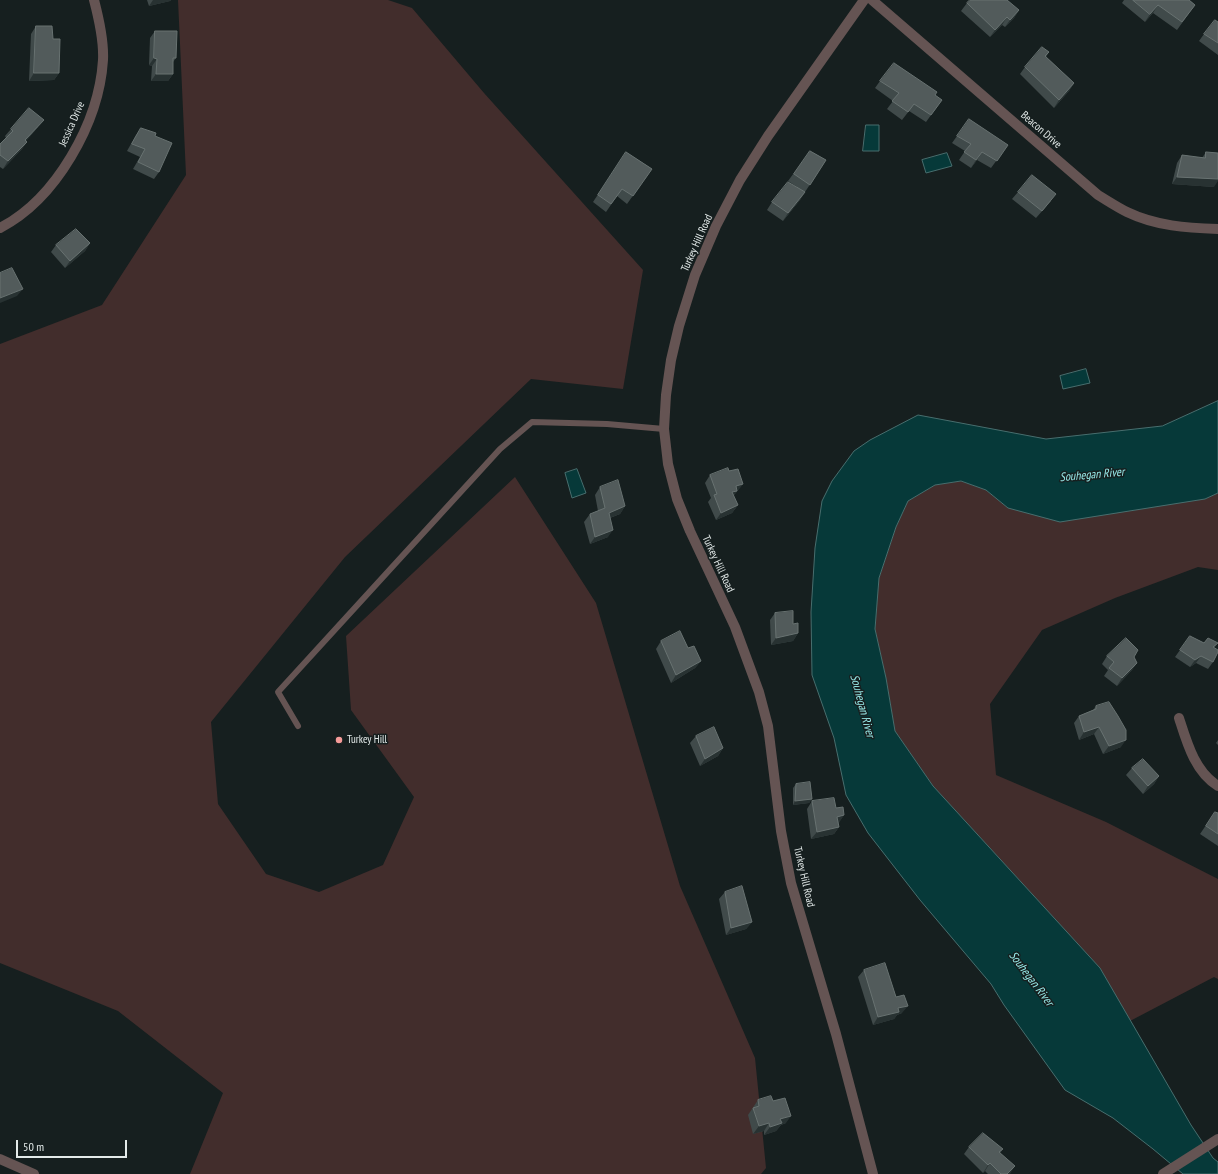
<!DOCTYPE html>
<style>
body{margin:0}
#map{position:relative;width:1218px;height:1174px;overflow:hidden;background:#161f1f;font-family:"PT Sans Narrow",sans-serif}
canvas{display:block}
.scale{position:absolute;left:16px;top:1140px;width:111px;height:18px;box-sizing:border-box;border:2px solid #e3eae9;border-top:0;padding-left:5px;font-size:12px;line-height:14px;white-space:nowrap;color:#e3eae9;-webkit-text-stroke:3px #161f1f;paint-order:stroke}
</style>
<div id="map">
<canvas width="1218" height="1174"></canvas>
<div class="scale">50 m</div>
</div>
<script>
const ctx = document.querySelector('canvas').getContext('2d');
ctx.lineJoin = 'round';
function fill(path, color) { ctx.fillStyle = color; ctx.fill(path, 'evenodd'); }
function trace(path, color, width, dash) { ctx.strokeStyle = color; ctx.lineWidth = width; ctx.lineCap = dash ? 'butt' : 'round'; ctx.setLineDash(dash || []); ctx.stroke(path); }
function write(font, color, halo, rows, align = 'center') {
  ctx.font = font + ' "PT Sans Narrow",sans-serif'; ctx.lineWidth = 3; ctx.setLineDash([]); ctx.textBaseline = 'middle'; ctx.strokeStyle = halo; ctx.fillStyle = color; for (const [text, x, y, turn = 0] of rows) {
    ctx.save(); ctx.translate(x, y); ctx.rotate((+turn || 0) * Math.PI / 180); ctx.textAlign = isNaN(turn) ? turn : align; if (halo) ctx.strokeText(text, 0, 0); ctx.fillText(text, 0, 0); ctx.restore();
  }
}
fill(new Path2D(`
 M178 0H388L412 8 484 93 643 270 623 389 531 379 345 557 211 722 218 804 266 874 319 892 383 865 414 797 351 710 346 636 515 477 596 603 680 886 755 1058 766 1168 761 1174H190L223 1093 118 1011 0 963V344L102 305 186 175Z
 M961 481 986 490 1008 508 1205 499 1218 493V570L1198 567 1115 598 1042 630 990 704 996 775 1106 822 1218 879V979L1214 977 1130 1021 1100 968 933 786 895 731 886 678 875 629 879 578 896 527 908 501 935 485Z`), '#422d2c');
const water = new Path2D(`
 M866 125H879V151H863Z
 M947 153 952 166 926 173 922 160Z
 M1086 369 1090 383 1063 389 1060 376Z
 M1218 401V493L1205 499 1060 522 1008 508 986 490 961 481 935 485 908 501 896 527 879 578 875 629 886 678 895 731 933 786 1100 968 1191 1125 1213 1158 1218 1162V1174H1183L1153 1149 1113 1118 1065 1090 1004 1005 991 984 920 900 868 833 846 795 834 738 812 675 811 612 815 548 822 501 832 481 854 451 870 440 918 415 1046 439 1162 426Z
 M577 469 586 493 572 498 565 473Z`);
fill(water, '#063939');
trace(water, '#486e6e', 1);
trace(new Path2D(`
 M298 726 278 692 500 449 532 422 607 424 664 429`), '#655453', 6);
trace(new Path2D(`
 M864 0 768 136 740 180 716 226 695 275 679 326 671 360 666 395 664 429 668 464 677 499 690 531 735 627 759 692 768 726 781 831 791 883 836 1034 873 1174
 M872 0 1098 195C1108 201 1117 207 1127 212 1156 226 1187 228 1218 229
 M0 228C56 199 99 123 103 60 104 40 99 19 94 0
 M1179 718C1187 743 1195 772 1218 786
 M0 1159 34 1174
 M1163 1174 1218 1139`), '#655453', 10);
fill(new Path2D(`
 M147 0H171L170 1 149 6Z
 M1124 0H1189L1195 5 1177 30 1153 13 1145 22 1122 3Z
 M967 3 1019 10 1014 18 1005 27 1002 25 990 37 961 11Z
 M1218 22V55L1199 41 1204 34Z
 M36 26 59 73 54 80 29 81 31 34Z
 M155 31 176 58 173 62V74L168 81H151L152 66 149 65 150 38Z
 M1049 52 1046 57 1074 83 1069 91 1054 108 1020 74 1025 67Z
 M880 81 935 95 942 100 926 122 909 111 902 120 887 109 893 101 875 88Z
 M38 127 26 141 27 142 22 149 3 169 0 167V144L6 138 5 136 11 129Z
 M141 128 155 136 159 172 154 179 133 169 140 157 127 151 136 135Z
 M957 136 1008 145 991 168 977 160 971 168 959 160 965 151 952 143Z
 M810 151 826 160 805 192 800 200 783 221 767 210 772 202 797 187 788 181Z
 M626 152 652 169 627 204 617 196 606 212 593 202Z
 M1206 152 1214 187 1172 184 1177 163 1182 155 1202 158Z
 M1018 192 1051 201 1036 218 1012 199Z
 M90 243 85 251 65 268 51 252 56 245Z
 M729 471 743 484 733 496 738 505 732 513 716 520 708 502 711 498 705 483 710 475Z
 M600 487 625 506 620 514 610 518 608 537 590 544 584 522 590 514 598 511 595 495Z
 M775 613 793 624 798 633 793 641 771 645 770 620Z
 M1190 636 1204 643H1218L1214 648 1213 662 1208 669 1196 663 1190 667 1175 657Z
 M661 641 688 648 701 661 695 668 671 683 656 649Z
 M1107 656 1134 657 1137 663 1132 670 1117 686 1104 676 1108 670 1102 664Z
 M1096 706 1121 747 1103 754 1094 734 1079 740 1074 723 1079 716 1093 710Z
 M696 736 723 748 718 756 700 766 690 743Z
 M1218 740V745L1216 743Z
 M1132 768 1159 776 1154 784 1143 794 1126 775Z
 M796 784 812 799 809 803 793 805V788Z
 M812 801 836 808 844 815 838 823 839 827 834 834 811 839 807 809Z
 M1215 812 1218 813V846L1200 834Z
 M725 892 752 922 746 929 726 935 719 899Z
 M864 970 896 997 902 1013 897 1015 894 1019 873 1025 858 977Z
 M758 1100 773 1101 786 1123 781 1125 776 1131 764 1135V1131L753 1134 748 1115Z
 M969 1147 1003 1149 1000 1153 1009 1174H988L985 1171 983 1173 964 1154Z`), '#404a4a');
fill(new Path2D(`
 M153 0H171L170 1 149 6Z
 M1158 5 1153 13 1145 22 1150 14Z
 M1019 10 1014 18 1005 27 1010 20Z
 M1007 17 1002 25 990 37 995 30Z
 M154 58 157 59 152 66 149 65Z
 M34 73H59L54 80 29 81Z
 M156 74H173L168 81H151Z
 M1074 83 1069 91 1054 108 1059 100Z
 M44 120 20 148 25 140Z
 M27 142 22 149 3 169 8 161Z
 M982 152 977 160 971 168 976 160Z
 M1177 177 1218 179V181L1214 187 1172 184Z
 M805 192 800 200 783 221 788 213Z
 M90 243 85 251 65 268 70 261Z
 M23 289 17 296 0 303V298Z
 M743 484 732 498 727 500 736 486Z
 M738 505 732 513 716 520 721 513Z
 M625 506 620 514 604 520 609 513Z
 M613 530 608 537 590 544 595 537Z
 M798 633 793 641 771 645 776 638Z
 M1201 656 1196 663 1190 667 1195 660Z
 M701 661 695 668 671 683 676 675Z
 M1137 663 1132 670 1117 686 1122 678Z
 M1099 727 1094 734 1079 740 1084 732Z
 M1126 740 1121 747 1103 754 1109 746Z
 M723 748 718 756 700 766 705 759Z
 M1159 776 1154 784 1143 794 1148 786Z
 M812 799 809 803 793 805 795 801Z
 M844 815 839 823 832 824 837 817Z
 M839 827 834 834 811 839 817 832Z
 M752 922 746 929 726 935 731 928Z
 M908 1006 902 1013 897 1015 894 1019 873 1025 878 1017 898 1008Z
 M791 1116 786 1123 781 1125 776 1131 764 1135 770 1127 780 1119Z
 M769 1123 764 1131 753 1134 759 1126Z
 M990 1163 985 1171 983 1173 988 1165Z
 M1015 1166 1010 1174H1007Z`), '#283232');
const building = new Path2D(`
 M970 0H1007L1019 10 1010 20 1007 17 995 30 967 3Z
 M1133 0H1189L1195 5 1182 22 1158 5 1150 14Z
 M1215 20 1218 22V43L1204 34Z
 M36 26H52L53 39H60L59 73H34Z
 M155 31H177L176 58H173V74H156L157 59 154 58Z
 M1042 47 1049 52 1045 56 1074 83 1059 100 1025 67Z
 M894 63 937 92 935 95 942 100 931 115 914 104 908 112 892 101 899 93 880 81Z
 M29 108 44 120 25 140 27 142 8 161 0 155V144L13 131 11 129Z
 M969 119 1008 145 997 161 982 152 976 160 964 152 971 144 957 136Z
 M141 128 156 133 155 136 172 143 159 172 138 162 145 149 132 144Z
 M810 151 826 160 810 185 794 174Z
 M626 152 652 169 633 196 622 189 611 204 598 195Z
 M1206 152 1218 153V179L1177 177 1182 155 1205 158Z
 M1032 175 1056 194 1042 211 1018 192Z
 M788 182 805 192 788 213 772 202Z
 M76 229 90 243 70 261 56 245Z
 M12 268 23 289 0 298V273Z
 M728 468 729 471 738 469 743 484 736 486 737 491 732 492 738 505 721 513 714 495 717 494 710 475Z
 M618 480 625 506 609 513 613 530 595 537 590 514 605 508 600 487Z
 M793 611V624L798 623V633L776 638 775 613Z
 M680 631 688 648 694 646 701 661 676 675 661 641Z
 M1190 636 1204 643 1208 638 1218 643 1213 647 1218 650V652L1213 662 1201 656 1195 660 1180 650Z
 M1126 638 1138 650 1134 657 1137 663 1122 678 1109 668 1114 662 1107 656Z
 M1109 702 1118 716 1126 730V740L1109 746 1099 727 1084 732 1079 716 1096 709V706Z
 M714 727 723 748 705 759 696 736Z
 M1143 759 1159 776 1148 786 1132 768Z
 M810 782 812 799 795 801 796 784Z
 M834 798 836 808 843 807 844 815 837 817 839 827 817 832 812 801Z
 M1215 812 1218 813V834L1206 826Z
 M742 886 752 922 731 928 725 892Z
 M885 963 896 997 904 995 908 1006 898 1008 899 1012 878 1017 864 970Z
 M771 1096 773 1101 785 1098 791 1116 780 1119 782 1123 770 1127 769 1123 759 1126 753 1108 759 1106 758 1100Z
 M983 1133 1003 1149 999 1152 1015 1166 1007 1174H1001L990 1163 988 1165 969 1147Z`);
fill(building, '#525b5b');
trace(building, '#687271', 1);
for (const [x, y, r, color] of [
 [339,740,4,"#f59b99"]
]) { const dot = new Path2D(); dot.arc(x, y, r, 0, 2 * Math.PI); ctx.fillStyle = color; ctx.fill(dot); trace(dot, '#161f1f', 1.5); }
write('11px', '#e3eae9', '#161f1f', [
 ["Jessica Drive",72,124,-66],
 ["Beacon Drive",1041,130,41],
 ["Turkey Hill Road",697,243,-66],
 ["Turkey Hill Road",718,564,65],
 ["Turkey Hill Road",804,877,77]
]);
write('11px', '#e3eae9', '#161f1f', [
 ["Turkey Hill",347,740]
], 'left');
write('italic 12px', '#96e8e7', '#161f1f', [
 ["Souhegan River",1092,475,-5],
 ["Souhegan River",862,706,75],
 ["Souhegan River",1031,979,53]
]);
</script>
